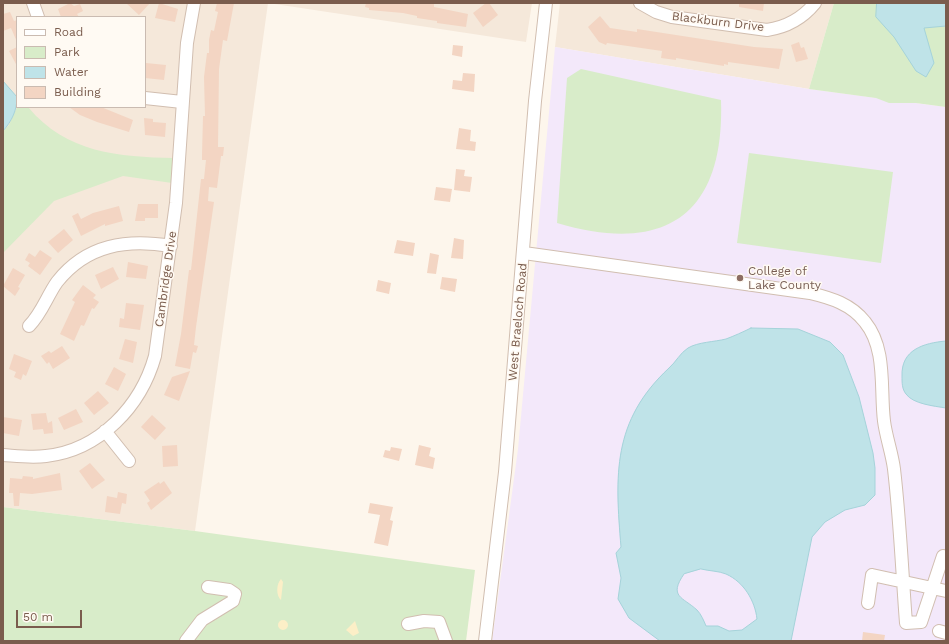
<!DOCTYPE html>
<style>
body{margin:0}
#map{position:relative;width:949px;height:644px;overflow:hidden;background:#fdf6ec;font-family:"Work Sans",sans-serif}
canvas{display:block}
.frame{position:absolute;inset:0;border:4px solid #7a5c4d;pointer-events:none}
.legend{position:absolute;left:16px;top:16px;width:130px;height:92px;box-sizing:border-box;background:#fffaf3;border:1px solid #cabbb1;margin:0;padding:5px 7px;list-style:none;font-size:12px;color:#7a5c4d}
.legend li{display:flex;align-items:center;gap:8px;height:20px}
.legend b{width:20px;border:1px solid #cabbb1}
.scale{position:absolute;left:16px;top:610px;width:66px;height:18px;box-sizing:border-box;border:2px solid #7a5c4d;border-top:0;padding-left:5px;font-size:12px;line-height:14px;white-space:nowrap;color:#7a5c4d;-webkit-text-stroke:3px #fffaf3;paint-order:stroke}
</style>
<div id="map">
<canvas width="949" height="644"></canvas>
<div class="frame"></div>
<ul class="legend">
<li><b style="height:5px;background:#fff"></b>Road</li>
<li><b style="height:11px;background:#d8ecc9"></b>Park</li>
<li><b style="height:11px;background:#bfe3e8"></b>Water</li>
<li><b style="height:11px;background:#f3d5c3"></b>Building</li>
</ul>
<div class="scale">50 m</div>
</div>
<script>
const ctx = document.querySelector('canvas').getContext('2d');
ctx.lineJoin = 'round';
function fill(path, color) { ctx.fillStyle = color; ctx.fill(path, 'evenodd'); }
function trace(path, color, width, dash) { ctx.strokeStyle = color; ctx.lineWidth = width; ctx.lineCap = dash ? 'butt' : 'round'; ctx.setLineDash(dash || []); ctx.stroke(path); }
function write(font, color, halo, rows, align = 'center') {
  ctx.font = font + ' "Work Sans",sans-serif'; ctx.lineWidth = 3; ctx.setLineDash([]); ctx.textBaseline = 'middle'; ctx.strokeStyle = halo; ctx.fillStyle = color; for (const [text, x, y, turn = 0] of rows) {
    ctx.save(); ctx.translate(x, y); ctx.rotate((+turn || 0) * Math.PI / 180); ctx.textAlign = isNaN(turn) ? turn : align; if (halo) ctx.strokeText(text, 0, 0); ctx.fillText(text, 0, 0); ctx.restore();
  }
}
fill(new Path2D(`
 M3 3H268L195 531 3 507ZM17 17H145V107H17Z
 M268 3H532L526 42Z
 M560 3H834L809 89 555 47Z`), '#f5e8da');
fill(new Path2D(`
 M555 47 809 89 946 107V641H492L518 449Z`), '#f3e8fa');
fill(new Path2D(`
 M834 3H946V107L916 103H889L876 98 809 89Z
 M581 69 721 100C725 216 664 255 557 223L567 78Z
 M17 107H28C66 153 119 157 174 158L172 183 123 176 54 201 3 253V131L9 125Z
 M749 153 893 172 881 263 737 243Z
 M3 507 195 531 475 570 466 641H3Z`), '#d8ecc9');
fill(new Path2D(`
 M281 579 283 582 281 600C276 596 276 584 281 579Z
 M278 625a5 5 0 1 1 10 0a5 5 0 1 1-10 0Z
 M355 621 359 633 353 636 346 630Z`), '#fcefc7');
const water = new Path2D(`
 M877 3H946V26L924 28 934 63 926 77 916 71 894 37 876 17Z
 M3 81 17 97C17 110 12 121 3 131Z
 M751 328 798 329 830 342 843 355 859 397 873 453 875 468V495L865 505 845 510 825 522 812 537 791 641H660L629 618 618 599 621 578 616 553 621 547C615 475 612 421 669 368 676 362 680 353 688 348 698 342 714 342 726 339 734 336 743 332 751 328ZM701 569C709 571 719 571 726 574 744 582 755 601 757 619L742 630 729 631 718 626H706C704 621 701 614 697 610 683 597 668 597 684 574Z
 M946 341V408C934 406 913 404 906 394 902 389 902 383 902 376 901 350 923 343 946 341Z`);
fill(water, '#bfe3e8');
trace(water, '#a5d3da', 1);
fill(new Path2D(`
 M70 3 74 6 80 4 83 11 77 14 79 17H61L58 9Z
 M126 3H150L139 15Z
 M159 3 178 9 175 22 155 18Z
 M217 3H234L227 41 223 40 219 69 218 147H224L223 156H221L217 188 209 187 208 201 214 202 196 327 194 345 198 346 196 353 193 352 190 369 175 366 181 334 189 270H191L201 179H204L206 160H202V155L203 116H205L204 77 207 53H209V40L211 30 214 31 218 12 215 11Z
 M366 3H434V7L468 14 466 27 437 23V21L417 18V16L403 13 369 10V8L365 7Z
 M486 3H489L498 15 483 27 473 13Z
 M739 3H764L763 11 739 7Z
 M10 12 14 21 17 20V42L11 28 3 31V14Z
 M600 16 610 28 637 32V29L754 47 783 49 779 69 728 62V65L724 64V66L676 58V60L661 58 662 51 607 43 606 45 599 42 588 27Z
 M799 42 801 48 804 47 808 59 796 62 791 45Z
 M453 45 463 46 462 57 452 55Z
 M17 47V66L9 51Z
 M146 63 166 65 164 80 145 78Z
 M463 73 475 74 474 92 452 89 453 80 462 81Z
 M69 107H101L133 120 129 132 97 122 80 115Z
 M144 118 153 119V122L166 123 165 137 145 135Z
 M459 128 471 130 470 141 476 142 475 151 456 149Z
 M456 169 465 170 464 176 472 177 470 192 454 190Z
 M436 187 452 189 450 202 434 200Z
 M138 204H158V218H145V221H135Z
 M119 206 123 221 105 226V224L81 236 72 216 78 213 81 219 93 213Z
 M64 229 73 240 58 253 48 242Z
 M454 238 464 240 463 259 451 258Z
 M397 240 415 243 413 256 394 253Z
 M40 250 52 258 40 275 28 266 30 263 25 260 29 253 35 257Z
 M430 253 439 255 436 274 427 273Z
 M128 262 148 266 146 279 126 277Z
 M113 267 119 279 101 289 95 275Z
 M13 268 25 275 18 287 20 288 15 296 3 286Z
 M442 277 457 279 455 292 440 289Z
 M378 280 391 283 389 294 376 291Z
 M83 285 96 295 93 298 99 302 94 309 92 308 84 326 81 325 74 341 60 334 75 302 72 300Z
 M126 303 144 305 140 330 119 327 120 318 124 319Z
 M125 339 137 342 133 363 119 359Z
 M62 346 70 358 53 369 49 362 47 364 41 356 49 351 51 353Z
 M14 354 32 361 26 376 23 374 21 380 14 377 16 372 9 369Z
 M114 367 126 374 118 391 105 384Z
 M190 371 179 401 164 395 172 377Z
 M98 391 109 403 94 415 84 403Z
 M76 409 83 422 64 430 58 418Z
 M46 413 48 423 52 421 53 433 44 434 43 429 33 430 31 414Z
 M152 415 166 428 155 440 141 427Z
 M3 417 22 420 19 436 3 433Z
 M177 445 178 466 163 467 162 446Z
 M419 445 431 448 429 456 435 458 433 469 415 465Z
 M391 447 402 449 399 461 383 457 385 450 390 451Z
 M90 463 105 480 92 489 79 471Z
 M60 473 62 490 32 494 20 493 19 506H14L13 493H9L10 478 22 479 23 476 33 477V479Z
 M164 481 172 493 151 510 147 503 150 501 144 492 159 482 160 484Z
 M118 492 127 494 126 504 122 503 120 514 105 512 107 496 117 498Z
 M370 503 393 507 390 520 393 521 388 546 374 543 380 515 368 513Z
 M863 632 885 635 884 641H862Z`), '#f3d5c3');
const minor = new Path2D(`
 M33 3 38 17
 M640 3 656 12 672 17 767 30C787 27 802 19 815 3
 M145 98 182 102
 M524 253 810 293C831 298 851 304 865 322 887 349 880 389 884 421 886 437 892 453 894 469 900 520 902 571 906 623L921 622 943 556 946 557
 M29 326C42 313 47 296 57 282 87 244 127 239 171 246
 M105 431 129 461
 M3 455C17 456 32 458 46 456 100 450 141 406 155 356L176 203 187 43 194 3
 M868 603 872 575 946 591
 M408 624 424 621 439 622 446 641
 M939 631 946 633
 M186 641 202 620 233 601 235 594 229 590 208 587
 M485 641 505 472 535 101 546 3`);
trace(minor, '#d1beb0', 14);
trace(minor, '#fff', 12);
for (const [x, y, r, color] of [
 [740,278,4,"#8d6e63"]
]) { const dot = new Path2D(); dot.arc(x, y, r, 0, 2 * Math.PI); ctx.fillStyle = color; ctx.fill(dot); trace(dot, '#fffaf3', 1.5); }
write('12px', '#7a5c4d', '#fffaf3', [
 ["Blackburn Drive",718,22,7],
 ["Cambridge Drive",166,279,-82],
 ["West Braeloch Road",518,322,-85]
]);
write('12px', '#785e54', '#fffaf3', [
 ["College of",748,271],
 ["Lake County",748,285]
], 'left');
</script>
